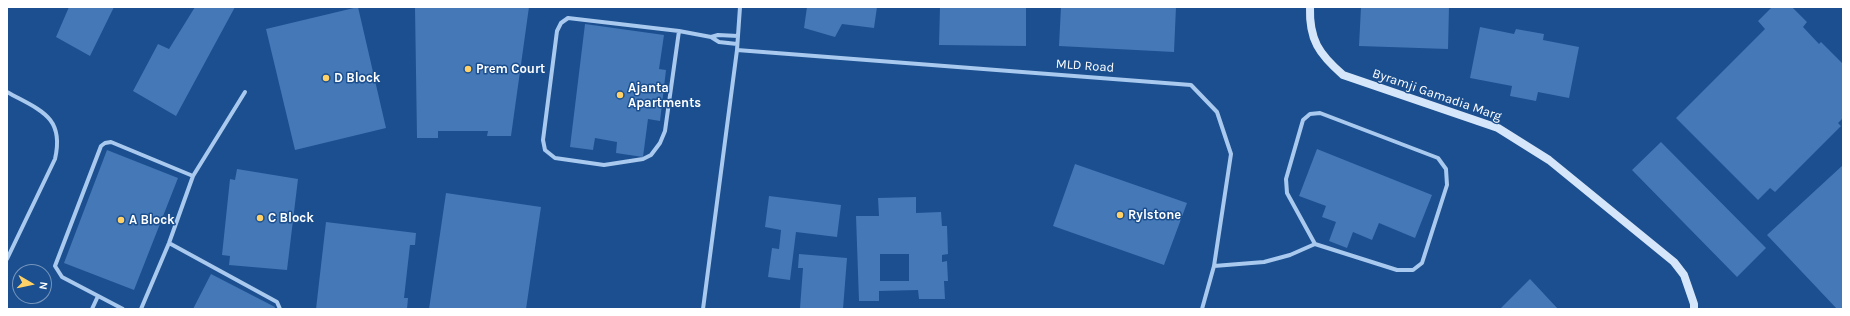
<!DOCTYPE html>
<style>
body{margin:0}
#map{position:relative;width:1850px;height:316px;overflow:hidden;background:#1b4f8f;font-family:Karla,sans-serif}
canvas{display:block}
.frame{position:absolute;inset:0;border:8px solid #fff;pointer-events:none}
.north{position:absolute;left:12px;top:264px;width:40px;height:40px;box-sizing:border-box;background:#1b4f8f;border:1px solid #7695bc;border-radius:50%;rotate:99deg;font-size:11px;font-weight:700;line-height:16px;text-align:center;color:#fff}
.north::after{content:'';display:block;margin:auto;width:14px;height:18px;background:#ffd166;clip-path:polygon(50% 0,100% 100%,50% 72%,0 100%)}
</style>
<div id="map">
<canvas width="1850" height="316"></canvas>
<div class="frame"></div>
<div class="north">N</div>
</div>
<script>
const ctx = document.querySelector('canvas').getContext('2d');
ctx.lineJoin = 'round';
function fill(path, color) { ctx.fillStyle = color; ctx.fill(path, 'evenodd'); }
function trace(path, color, width, dash) { ctx.strokeStyle = color; ctx.lineWidth = width; ctx.lineCap = dash ? 'butt' : 'round'; ctx.setLineDash(dash || []); ctx.stroke(path); }
function write(font, color, halo, rows, align = 'center') {
  ctx.font = font + ' Karla,sans-serif'; ctx.lineWidth = 3; ctx.setLineDash([]); ctx.textBaseline = 'middle'; ctx.strokeStyle = halo; ctx.fillStyle = color; for (const [text, x, y, turn = 0] of rows) {
    ctx.save(); ctx.translate(x, y); ctx.rotate((+turn || 0) * Math.PI / 180); ctx.textAlign = isNaN(turn) ? turn : align; if (halo) ctx.strokeText(text, 0, 0); ctx.fillText(text, 0, 0); ctx.restore();
  }
}
fill(new Path2D(`
 M69 7H114L90 56 56 37Z
 M195 7H235L176 116 133 91 158 44 169 49Z
 M358 7 386 128 295 150 266 29Z
 M415 7H529L511 136H487L488 131H438V138H417Z
 M807 7H877L874 28 842 24 835 37 804 28Z
 M940 7H1026V46L939 45Z
 M1061 7H1176L1174 52 1059 46Z
 M1361 7H1449L1448 49 1359 46Z
 M1772 7H1792L1807 22 1803 27 1819 44 1821 42 1843 64V118L1838 123 1841 126 1775 192 1770 188 1758 200 1676 118 1765 29 1758 21Z
 M585 24 664 35 659 69 666 70 660 121 648 119 643 157 616 153 617 142 595 138 593 150 570 147Z
 M1480 27 1514 34 1516 29 1544 34 1543 40 1579 47 1569 98 1538 92 1536 101 1510 96 1512 86 1470 78Z
 M1661 142 1766 248 1737 277 1632 170Z
 M1317 149 1432 195 1415 238 1379 223 1372 240 1353 232 1347 248 1329 241 1336 222 1322 217 1326 206 1299 196Z
 M107 150 178 178 134 290 64 263Z
 M1075 164 1187 203 1164 265 1053 226Z
 M1843 165V309H1837L1767 235Z
 M237 169 298 179 287 270 229 265 230 256 222 255 230 179 235 180Z
 M446 193 541 207 526 309H429Z
 M769 196 841 205 837 237 796 232 790 280 768 277 772 248 779 249 781 230 765 227Z
 M916 197V213L941 212 942 226H947L948 254 942 255V262L947 261 948 281H944L945 299H919L918 290 879 291V301H859L856 216H879L878 198ZM880 254H909V281H880Z
 M326 222 416 233 415 245H410L404 298H408L407 309H316Z
 M799 254 847 258 843 309 800 308 803 268H798Z
 M211 274 275 307 274 309H193Z
 M1530 279 1558 309H1500Z`), '#4478b7');
trace(new Path2D(`
 M679 31 665 131 660 143 651 155 643 159 604 165 555 158 545 150 543 140 557 31 561 23 568 18 679 31 711 37 719 42 737 44
 M711 37 718 35 738 36
 M737 50 1191 85 1217 112 1231 154 1214 266 1202 309
 M7 92C39 110 65 116 55 159L7 259
 M169 243 277 302 280 309
 M1214 266 1264 262 1290 255 1315 244 1397 270H1413L1422 263 1447 185 1446 169 1438 158 1320 113 1310 114 1303 120 1286 179 1287 193 1315 244
 M92 309 98 296
 M123 309 62 277 55 266 101 146 105 143 111 142 193 176
 M141 309 169 243 193 176 245 92
 M703 309 737 50 740 7`), '#a9c9ee', 4);
trace(new Path2D(`
 M1310 7C1309 40 1319 54 1343 75L1498 128 1549 160 1674 262 1684 275 1694 304V309`), '#d6e6fa', 8);
for (const [x, y, r, color] of [
 [468,69,4,"#ffd166"],
 [326,78,4,"#ffd166"],
 [620,95,4,"#ffd166"],
 [1120,215,4,"#ffd166"],
 [260,218,4,"#ffd166"],
 [121,220,4,"#ffd166"]
]) { const dot = new Path2D(); dot.arc(x, y, r, 0, 2 * Math.PI); ctx.fillStyle = color; ctx.fill(dot); trace(dot, '#1b4f8f', 1.5); }
write('13px', '#fff', '#1b4f8f', [
 ["MLD Road",1085,66,4],
 ["Byramji Gamadia Marg",1437,95,19]
]);
write('bold 13px', '#fff', '#1b4f8f', [
 ["Prem Court",476,69],
 ["D Block",334,78],
 ["Ajanta",628,88],
 ["Apartments",628,103],
 ["Rylstone",1128,215],
 ["C Block",268,218],
 ["A Block",129,220]
], 'left');
</script>
